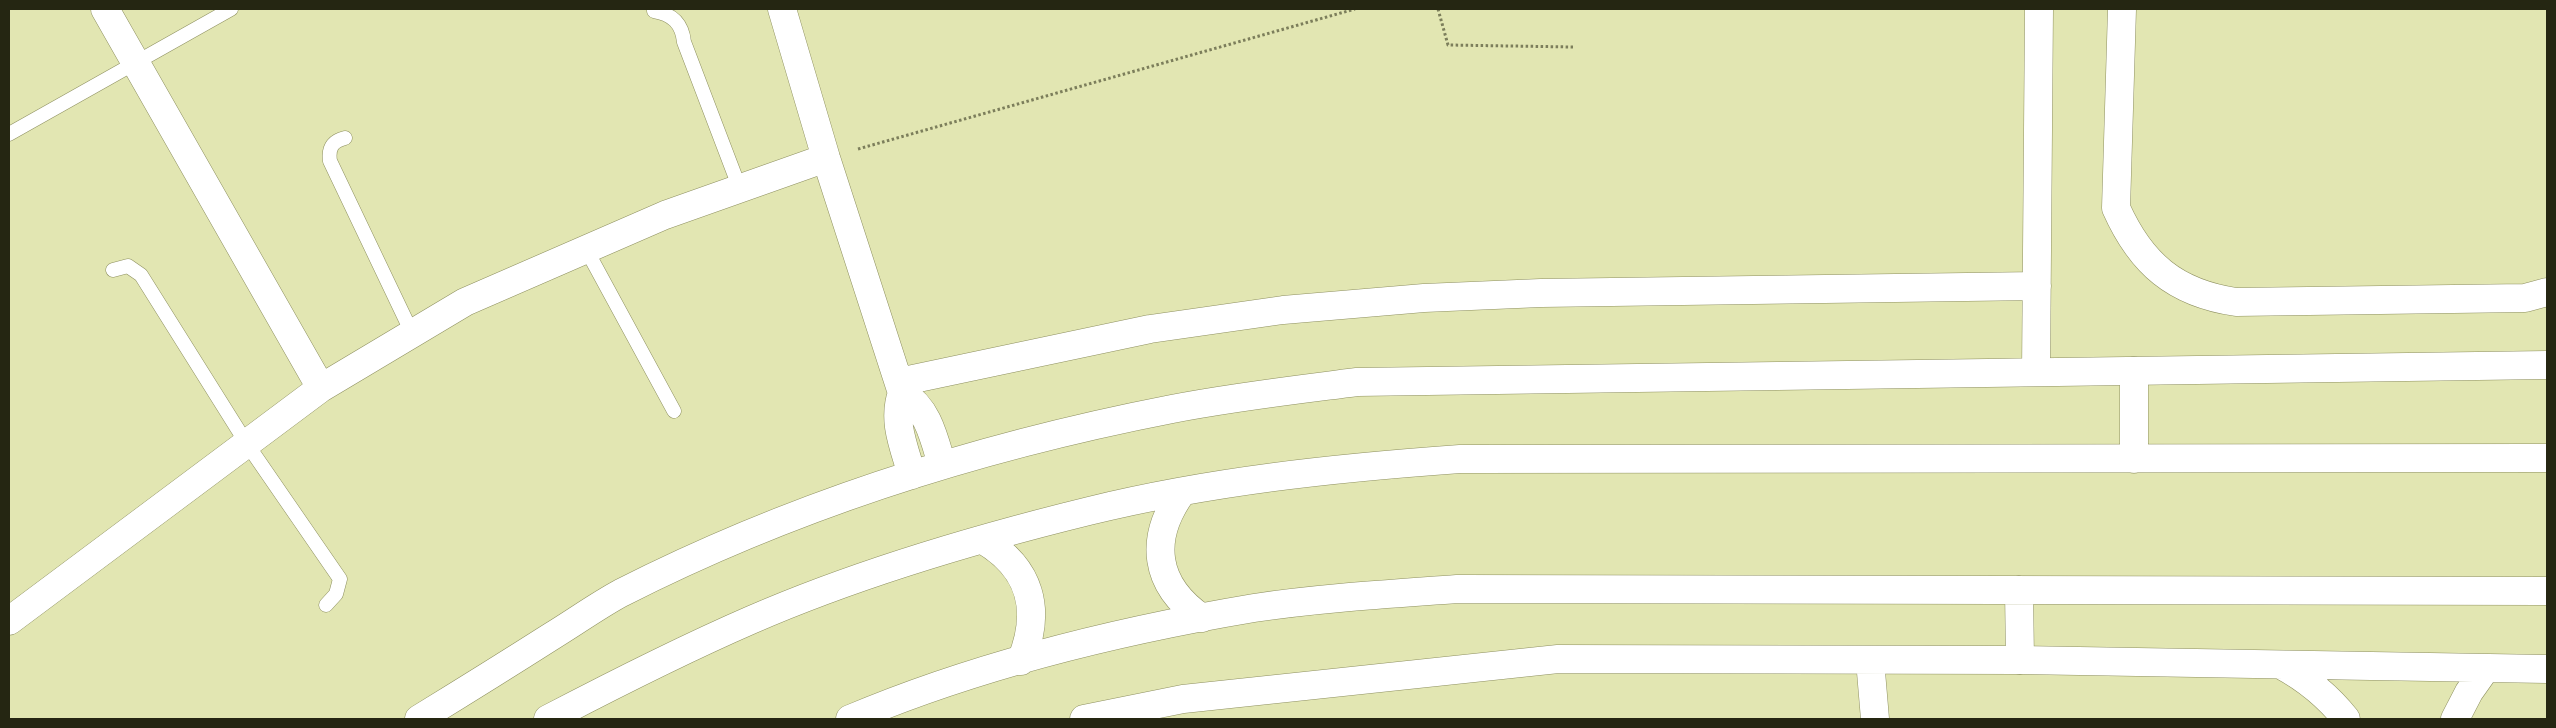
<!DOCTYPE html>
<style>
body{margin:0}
#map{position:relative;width:2556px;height:728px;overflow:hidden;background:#e2e6b2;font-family:"Asap Condensed",sans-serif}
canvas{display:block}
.frame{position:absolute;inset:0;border:10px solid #252612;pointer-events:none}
</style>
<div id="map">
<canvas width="2556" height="728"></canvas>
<div class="frame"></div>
</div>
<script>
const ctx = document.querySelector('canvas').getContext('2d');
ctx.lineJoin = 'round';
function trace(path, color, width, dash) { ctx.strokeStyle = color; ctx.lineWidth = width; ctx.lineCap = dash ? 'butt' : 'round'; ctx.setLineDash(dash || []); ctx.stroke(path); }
const lane = new Path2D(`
 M654 11C672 14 682 23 684 42L740 189
 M9 134 231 9
 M345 138C333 141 328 147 330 161L412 333
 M586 249 674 411
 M113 270 128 266 141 275 247 444 340 579 336 594 326 605`);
const street = new Path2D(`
 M105 9 321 388
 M782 9 826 158 902 393C892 421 904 447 912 475
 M2122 9 2116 208C2141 264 2175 293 2236 302L2525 298 2547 292
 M2036 372 2039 9
 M899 382 1150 329 1283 310 1424 298 1541 293 2037 286
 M902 393C928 408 934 438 942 465
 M9 621 321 388 465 302 665 215 826 158
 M1870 660 1875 719
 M2281 665C2307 679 2327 695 2346 719
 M419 719C463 692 508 664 552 636 575 622 597 606 621 593 794 505 982 446 1172 409 1233 397 1295 390 1357 382L2547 365
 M1084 719 1183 699 1558 659 2020 660 2547 669
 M2455 719 2469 692 2486 668`);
const secondary = new Path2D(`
 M2134 459V371
 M1182 492C1148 539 1154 585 1202 618
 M983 540C1031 568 1042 610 1021 661
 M2019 590 2020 660
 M548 719C615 684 682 650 751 620 859 573 975 539 1089 511 1211 481 1335 468 1460 459L2547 458
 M850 719C978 665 1117 631 1254 608 1321 598 1390 594 1457 589L2547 591`);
trace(lane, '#8e9060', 15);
trace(street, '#8e9060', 29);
trace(secondary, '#8e9060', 29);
trace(new Path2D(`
 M1438 9 1448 45 1573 47
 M858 149 1355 9`), '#7c7e5b', 3, [2.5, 2.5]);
trace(lane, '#fff', 14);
trace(street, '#fff', 28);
trace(secondary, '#fff', 28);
</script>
